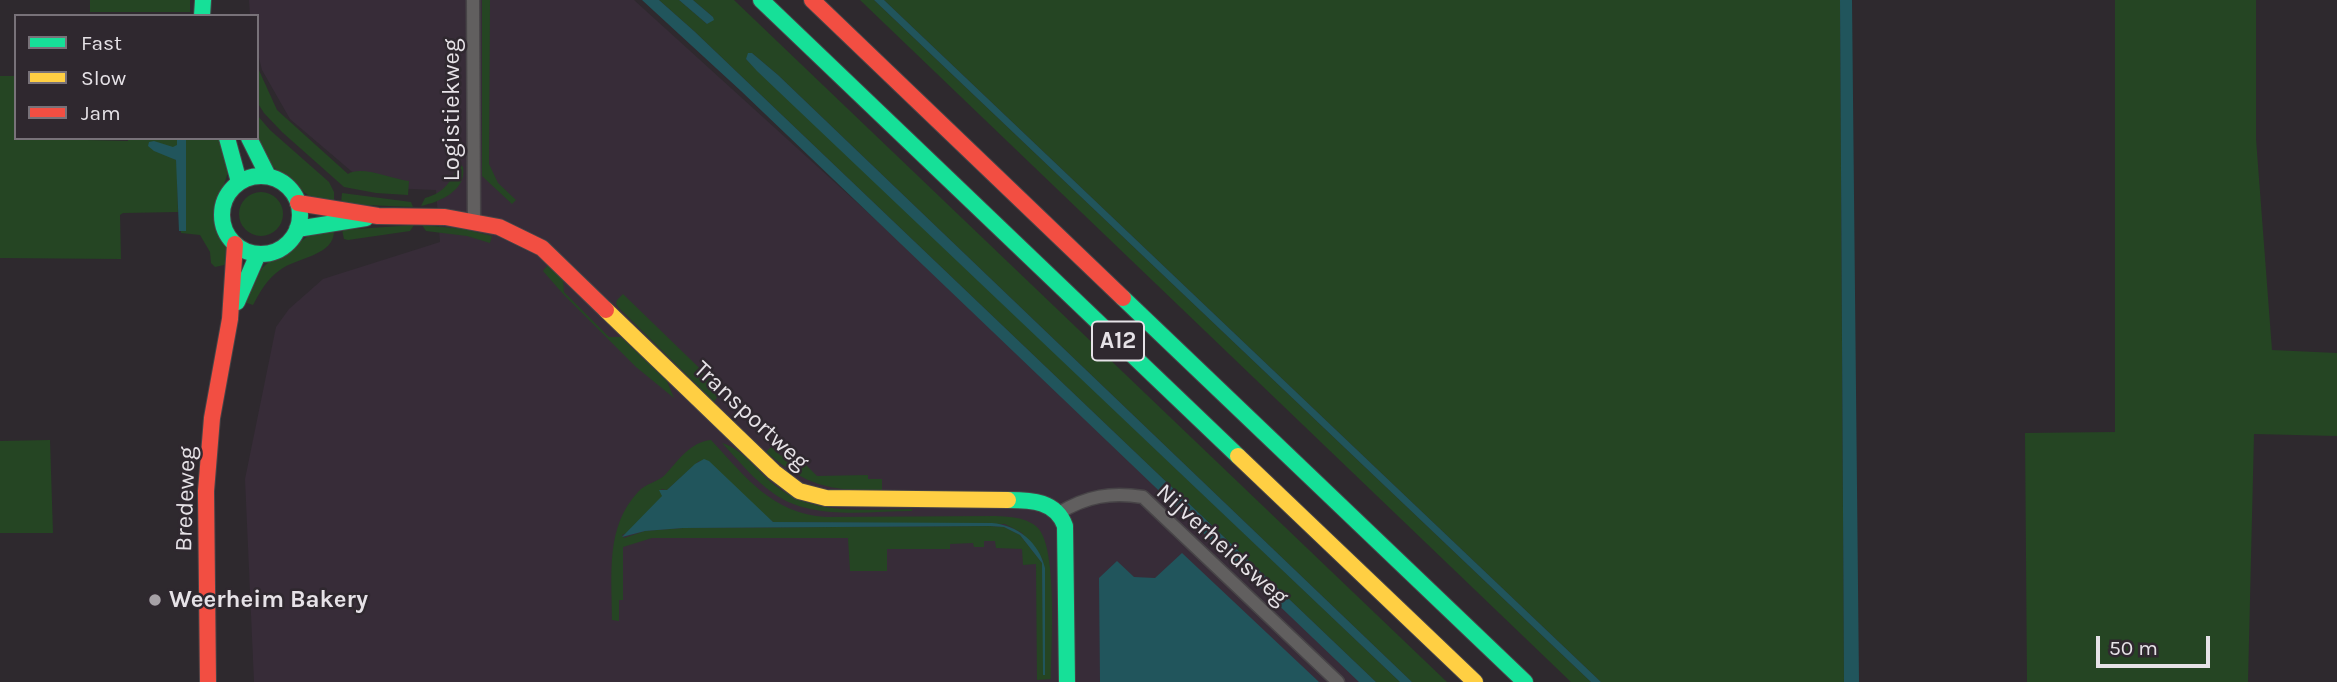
<!DOCTYPE html>
<style>
body{margin:0}
#map{position:relative;width:2337px;height:682px;overflow:hidden;background:#2e292e;font-family:Karla,sans-serif}
canvas{display:block}
.legend{position:absolute;left:14px;top:14px;width:245px;height:126px;box-sizing:border-box;background:#2f282f;border:2px solid #787279;margin:0;padding:9px 12px;list-style:none;font-size:21px;color:#e6e2e7}
.legend li{display:flex;align-items:center;gap:14px;height:35px}
.legend b{width:35px;border:2px solid #787279}
.scale{position:absolute;left:2096px;top:636px;width:114px;height:32px;box-sizing:border-box;border:4px solid #e6e2e7;border-top:0;padding-left:9px;font-size:21px;line-height:24px;white-space:nowrap;color:#e6e2e7;-webkit-text-stroke:5px #2f282f;paint-order:stroke}
</style>
<div id="map">
<canvas width="2337" height="682"></canvas>
<ul class="legend">
<li><b style="height:9px;background:#16e098"></b>Fast</li>
<li><b style="height:9px;background:#ffcf43"></b>Slow</li>
<li><b style="height:9px;background:#f24e42"></b>Jam</li>
</ul>
<div class="scale">50 m</div>
</div>
<script>
const ctx = document.querySelector('canvas').getContext('2d');
ctx.lineJoin = 'round';
function fill(path, color) { ctx.fillStyle = color; ctx.fill(path, 'evenodd'); }
function trace(path, color, width, dash) { ctx.strokeStyle = color; ctx.lineWidth = width; ctx.lineCap = dash ? 'butt' : 'round'; ctx.setLineDash(dash || []); ctx.stroke(path); }
function write(font, color, halo, rows, align = 'center') {
  ctx.font = font + ' Karla,sans-serif'; ctx.lineWidth = 5; ctx.setLineDash([]); ctx.textBaseline = 'middle'; ctx.strokeStyle = halo; ctx.fillStyle = color; for (const [text, x, y, turn = 0] of rows) {
    ctx.save(); ctx.translate(x, y); ctx.rotate((+turn || 0) * Math.PI / 180); ctx.textAlign = isNaN(turn) ? turn : align; if (halo) ctx.strokeText(text, 0, 0); ctx.fillText(text, 0, 0); ctx.restore();
  }
}
fill(new Path2D(`
 M249 0H634L1147 466 1374 682H254L245 479 276 327 289 309 323 279 440 242 436 190 390 188 357 176 290 119 262 70 257 50V16H250Z`), '#372c38');
fill(new Path2D(`
 M90 0H190V12H90Z
 M482 0H490L489 164 498 183 516 200 512 204 482 176Z
 M659 0H679L707 24 713 17 693 0H734L1447 682H1412L778 75 752 53 746 59 1400 682H1376L694 31Z
 M860 0H874L1591 682H1571Z
 M884 0H1840L1844 682H1601Z
 M2115 0H2256V139L2272 350 2337 353V436L2254 434 2248 682H2027L2025 433 2115 432Z
 M257 66 277 110 348 174C361 165 392 179 409 181L408 195 376 193 344 187 282 132 264 113 257 102Z
 M0 76H16V138H86L87 140 128 141V138H177V146L164 153 176 160 177 165 178 212 123 213 120 215 121 259 0 258Z
 M257 115 270 130 329 182 334 192V203L309 196 272 166 257 138Z
 M186 138H222L228 172 215 213 218 229 226 245 228 261 224 265 215 267 211 263 210 252 200 235 181 233V231L186 230Z
 M459 163 463 167C467 190 440 202 421 206L425 198C444 193 452 181 459 163Z
 M239 214a22 22 0 1 1 44 0a22 22 0 1 1-44 0Z
 M342 193 411 202 413 207 341 204Z
 M414 225 410 231 348 240 344 239 342 230Z
 M422 225 464 229 492 236 490 243 467 236 426 231Z
 M334 230C335 256 297 257 280 270 267 279 260 292 253 305L244 302 262 268 270 261 285 253 308 236Z
 M548 265 563 279 564 292 609 337H621L667 381 674 398 636 367 564 295 543 271Z
 M623 294 722 390 714 402 619 308 616 304 617 300Z
 M50 440 53 533H0V441Z
 M711 440C745 476 772 514 826 517L996 516C1010 517 1027 517 1038 528 1058 550 1051 647 1051 679L1037 680 1036 564 1023 565 1022 549 996 548 995 541H984V547H974L973 543 950 544V549H887V571H850L848 538H652L623 547V600H619V621L612 620C612 575 605 527 638 492 646 483 656 483 665 475 678 461 690 442 711 440ZM699 461 773 522 1005 524 1022 533 1043 560 1044 675 1042 563 1020 535 1004 527 990 526 683 528 645 531 624 538 622 535 629 532 663 496 661 489 667 490Z
 M722 443C743 449 756 470 772 483 812 517 864 509 912 509V511C868 511 811 521 773 493 754 480 738 460 722 443Z
 M771 447 781 456 789 448 817 476 868 475V479H882V491C828 490 808 487 766 452Z`), '#254523');
fill(new Path2D(`
 M642 0H659L694 31 1376 682H1359L741 91Z
 M679 0H693L713 17 714 20 707 24Z
 M874 0H884L1601 682H1591Z
 M1840 0H1852L1859 682H1844Z
 M748 53H752L778 75 1412 682H1400L757 71 746 59Z
 M177 138H186V231H179L176 160 154 151 148 146 149 142 154 141 173 147 177 145Z
 M704 459 709 461 773 522 992 523C1017 525 1039 542 1045 568V675H1043L1042 563 1020 535 1004 527 990 526 683 528 645 531 622 537 662 496 659 490H667L695 464Z
 M1182 553 1319 682H1100L1099 578 1117 561 1134 577 1155 578Z`), '#21555c');
const street = new Path2D(`
 M473 0 474 221
 M1059 513C1087 496 1111 492 1143 497L1338 682`);
const fast = new Path2D(`
 M761 0 1238 456
 M202 16 203 0
 M227 138 239 182
 M249 138 268 176
 M222 215a39 39 0 1 1 78 0a39 39 0 1 1-78 0Z
 M297 229 366 218
 M1123 298 1525 682
 M237 302 258 254
 M1008 500C1032 500 1056 501 1065 526L1067 682`);
const slow = new Path2D(`
 M606 310 774 472 799 491 826 498 1008 500
 M1238 456 1475 682`);
const jam = new Path2D(`
 M812 0 1123 298
 M298 203 378 216 445 217 499 227 542 248 606 310
 M208 682 206 491 212 418 230 319 235 244`);
trace(street, '#474447', 15);
trace(fast, '#474447', 18);
trace(slow, '#474447', 18);
trace(jam, '#474447', 18);
trace(street, '#615f5f', 12);
trace(fast, '#16e098', 16);
trace(slow, '#ffcf43', 16);
trace(jam, '#f24e42', 16);
for (const [x, y, r, color] of [
 [155,600,7,"#a6a1a6"]
]) { const dot = new Path2D(); dot.arc(x, y, r, 0, 2 * Math.PI); ctx.fillStyle = color; ctx.fill(dot); trace(dot, '#2f282f', 2.5); }
for (const [x, y, w] of [
 [1118,341,52]
]) { const box = new Path2D(); box.roundRect(x - w / 2, y - 19.5, w, 39, 5); ctx.fillStyle = '#2f282f'; ctx.fill(box); trace(box, '#e6e2e7', 2); }
write('bold 23px', '#e6e2e7', null, [
 ["A12",1118,341]
]);
write('24px', '#e6e2e7', '#2f282f', [
 ["Logistiekweg",452,110,-90],
 ["Transportweg",751,416,43],
 ["Bredeweg",186,499,-88],
 ["Nijverheidsweg",1222,545,42]
]);
write('bold 24px', '#e6e2e7', '#2f282f', [
 ["Weerheim Bakery",169,600]
], 'left');
</script>
